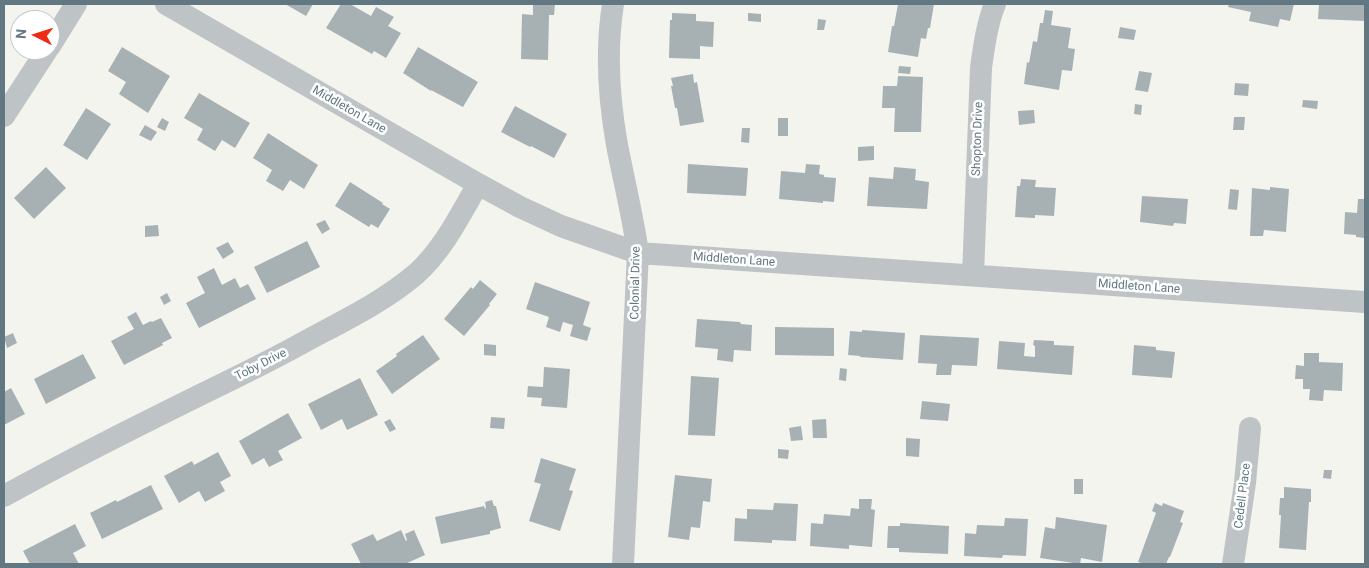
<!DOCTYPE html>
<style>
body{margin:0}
#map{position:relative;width:1369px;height:568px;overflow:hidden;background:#f4f4ef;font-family:Roboto,sans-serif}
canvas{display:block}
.frame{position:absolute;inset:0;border:5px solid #617882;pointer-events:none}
.north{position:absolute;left:10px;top:10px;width:50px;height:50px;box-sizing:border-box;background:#fff;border:1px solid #c0c9cd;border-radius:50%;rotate:275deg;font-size:14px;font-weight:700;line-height:20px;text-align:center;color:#617882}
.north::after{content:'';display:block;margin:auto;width:18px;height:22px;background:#ee2c16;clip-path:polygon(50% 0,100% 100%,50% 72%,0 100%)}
</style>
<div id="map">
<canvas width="1369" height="568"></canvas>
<div class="frame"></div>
<div class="north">N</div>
</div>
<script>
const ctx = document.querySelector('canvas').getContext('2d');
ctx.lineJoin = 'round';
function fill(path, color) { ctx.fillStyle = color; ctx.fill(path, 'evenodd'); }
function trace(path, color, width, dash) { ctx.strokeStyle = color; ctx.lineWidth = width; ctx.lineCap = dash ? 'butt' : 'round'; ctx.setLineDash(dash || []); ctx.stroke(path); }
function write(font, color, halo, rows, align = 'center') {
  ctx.font = font + ' Roboto,sans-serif'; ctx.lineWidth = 5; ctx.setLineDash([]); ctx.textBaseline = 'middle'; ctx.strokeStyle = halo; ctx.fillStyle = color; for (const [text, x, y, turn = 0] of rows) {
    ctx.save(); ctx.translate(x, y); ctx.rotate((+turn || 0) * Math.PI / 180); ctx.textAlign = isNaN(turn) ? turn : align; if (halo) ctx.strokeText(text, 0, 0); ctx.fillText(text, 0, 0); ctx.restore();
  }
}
fill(new Path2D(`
 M285 4H313L306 16Z
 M341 4H350L371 16 376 7 394 17 388 26 401 33 386 58 374 51 372 54 326 28Z
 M533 4H555L554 15H549L548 60 521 59 522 14 533 15Z
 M898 4H934L930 28H928L926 39 921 38 918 57 888 52 892 26H894Z
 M1229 4H1294L1290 21 1280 19 1278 27 1249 21 1251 12 1228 7Z
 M1319 4H1365V21L1318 19Z
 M1045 10 1053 11 1051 25 1071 28 1068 48 1075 49 1072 71 1062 70 1059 90 1024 84 1027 62 1029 63 1033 41 1037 42 1040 23H1043Z
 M672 13 696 14V21L714 22 713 47 700 46V59L669 58 670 20H672Z
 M748 13 761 14V22L748 21Z
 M818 19 826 20 824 30H817Z
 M1120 27 1136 30 1134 40 1118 38Z
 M122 47 170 76 148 113 119 94 126 82 108 71Z
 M418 47 478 82 463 107 431 90V91L403 73Z
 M899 66 911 67 910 74 898 73Z
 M1139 71 1152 73 1148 92 1135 90Z
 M693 74 694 83 697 82 704 122 680 126 677 108H675L671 86H673L671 78Z
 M898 76 923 77 921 132H894L895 108H882L883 86H897Z
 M1235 83 1249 84 1248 96 1234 95Z
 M199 93 250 123 235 148 222 140 215 151 197 140 203 129 184 118Z
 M1303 100 1318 101 1317 109 1302 107Z
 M1135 104 1142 105 1141 115 1134 114Z
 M515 106 567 134 554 158 531 146 530 147 501 132Z
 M86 108 111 124 87 160 63 145Z
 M1034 110 1035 123 1019 125 1018 111Z
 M1234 117H1245L1244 130H1233Z
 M162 118 169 122 165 131 157 127Z
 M778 118H788V136H778Z
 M145 125 157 132 151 141 139 135Z
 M742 128H750L749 143 741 142Z
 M268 133 318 165 304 189 290 180 283 191 266 181 272 170 253 158Z
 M874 146V160L858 161V147Z
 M688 164 748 168 746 196 687 193Z
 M806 164 820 165 819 174 824 175V177L836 178 834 202 823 201V203L779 199 781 171 805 173Z
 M46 167 66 188 34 219 14 198Z
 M894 167 916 169 915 180 929 182 927 209 867 206 869 177 893 179Z
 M1021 179 1036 180 1035 187 1056 188 1054 216 1035 215V218L1015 217 1017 186H1020Z
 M350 182 383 203 382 204 390 209 378 228 371 224 369 227 335 206Z
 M1270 187 1289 189 1286 232 1264 230 1263 236H1250L1252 188 1270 190Z
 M1230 189 1239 190 1237 210 1228 209Z
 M1142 196 1188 199 1186 224 1174 223 1173 226 1140 222Z
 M1358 199H1365V238L1356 237V235L1344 234 1345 212 1357 213Z
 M325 220 330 229 322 234 316 224Z
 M158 225 159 236 145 237V226Z
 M307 241 320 267 267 293 254 267Z
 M228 242 234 252 223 259 216 248Z
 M214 268 222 285 235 278 240 288 248 284 256 299 199 328 186 303 205 293 197 277Z
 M480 280 497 294 489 304 490 305 464 336 444 319 471 287 473 289Z
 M535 282 590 302 583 325 591 328 587 341 570 336 573 325 563 322 560 332 546 327 549 317 526 309Z
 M167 293 171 301 164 305 160 297Z
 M136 312 143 325 151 321 152 322 161 318 172 338 162 343 163 345 124 365 111 341 134 329 127 317Z
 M697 319 740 322 741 324 752 325 751 351 734 350 733 362 717 360 718 349 695 347Z
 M775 327 834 328V356L775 355Z
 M862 330 905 333 903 360 860 357V356L848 355 850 331 862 332Z
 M13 333 17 343 7 348 4 337Z
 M423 335 440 359 392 394 376 371 397 356 396 354Z
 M920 335 979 338 977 366 952 365 951 375H936L937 364 918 363Z
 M1034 340 1054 341V345L1074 346 1072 375 997 369 999 341 1025 343 1024 356 1035 357V346L1033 345Z
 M484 344 496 345V356L484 355Z
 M1134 345 1156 347V350L1175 352 1172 378 1132 375Z
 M1304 353H1319V362L1343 363 1342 391 1324 390 1323 401 1309 400 1310 389H1303V379H1295L1296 365 1304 366Z
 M83 354 96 378 46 404 34 379Z
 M544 367 570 369 567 408 541 406 542 398 527 397 528 386 543 387Z
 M840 368 847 369 846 381 839 380Z
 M691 376 719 378 715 436 688 435Z
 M360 378 378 415 347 430 342 419 321 430 308 404Z
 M11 388 25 414 4 425V392Z
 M922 401 950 404 948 421 920 419Z
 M288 413 302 438 278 451 283 460 269 467 264 458 252 465 239 441Z
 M491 417 505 418 504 429 490 428Z
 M390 419 396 429 390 432 384 422Z
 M826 419 827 438H813L812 420Z
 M801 426 803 440 791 441 789 428Z
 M906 438 920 439 919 457 906 456Z
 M778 449 789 450 788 459 778 458Z
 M218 452 231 476 220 482 225 491 205 502 199 491 179 503 164 476 192 461 194 465Z
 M541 458 576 469 569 490 573 491 560 531 529 521 541 484 534 482Z
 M1324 470H1332L1331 479 1323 478Z
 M675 475 712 479 710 502 703 501 700 528 691 527 689 540 668 537Z
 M1074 479H1083V494H1074Z
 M151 485 163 509 102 539 90 513 116 500 117 502Z
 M1284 487 1311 489V502H1309L1306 550 1279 548 1281 515H1279L1280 498H1284Z
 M859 499H872L871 509 875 510 872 547 849 545V549L810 546 811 523 823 524 824 514 850 516 851 508 859 509Z
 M492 500 494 506H496L501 528 490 531V534L441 544 435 517 484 506 485 509 486 508 485 502Z
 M774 503 798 504 796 541 772 540V543L734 541 735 518 747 519V509L773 510Z
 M1155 503 1162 506 1163 503 1184 511 1180 522 1183 523 1170 557H1169L1166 564H1145L1138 562 1156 513 1152 511Z
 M1056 517 1107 525 1102 562 1081 558 1080 564 1040 558 1045 527 1055 529Z
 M1005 518 1028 519 1026 556 1003 555 1002 558 964 556 965 533 976 534 977 525 1004 526Z
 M900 523 949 526 948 554 899 552V548H887L888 526H900Z
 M75 524 86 546 73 553 79 564H30L23 551Z
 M401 530 406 541 407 540 405 534 414 530 425 555 405 564H361L351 544 373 534 377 541Z`), '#a7b1b4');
trace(new Path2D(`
 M166 4 478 184 520 207 561 226 638 253 1365 302
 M613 4C606 48 609 100 617 145 624 181 633 217 638 253L623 564
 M50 46 76 4
 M4 116 47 50
 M973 275 981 68C984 46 987 24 995 4
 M4 496C69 460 135 427 202 394 237 377 272 360 306 341 343 321 383 302 416 274 443 250 460 215 478 184
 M1233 564 1245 483 1250 428`), '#bec4c6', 22);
write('12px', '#617882', '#fff', [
 ["Middleton Lane",349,110,30],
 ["Shopton Drive",978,139,-88],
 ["Middleton Lane",734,260,4],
 ["Colonial Drive",636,283,-89],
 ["Middleton Lane",1139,287,4],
 ["Toby Drive",261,365,-27],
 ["Cedell Place",1243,496,-83]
]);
</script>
